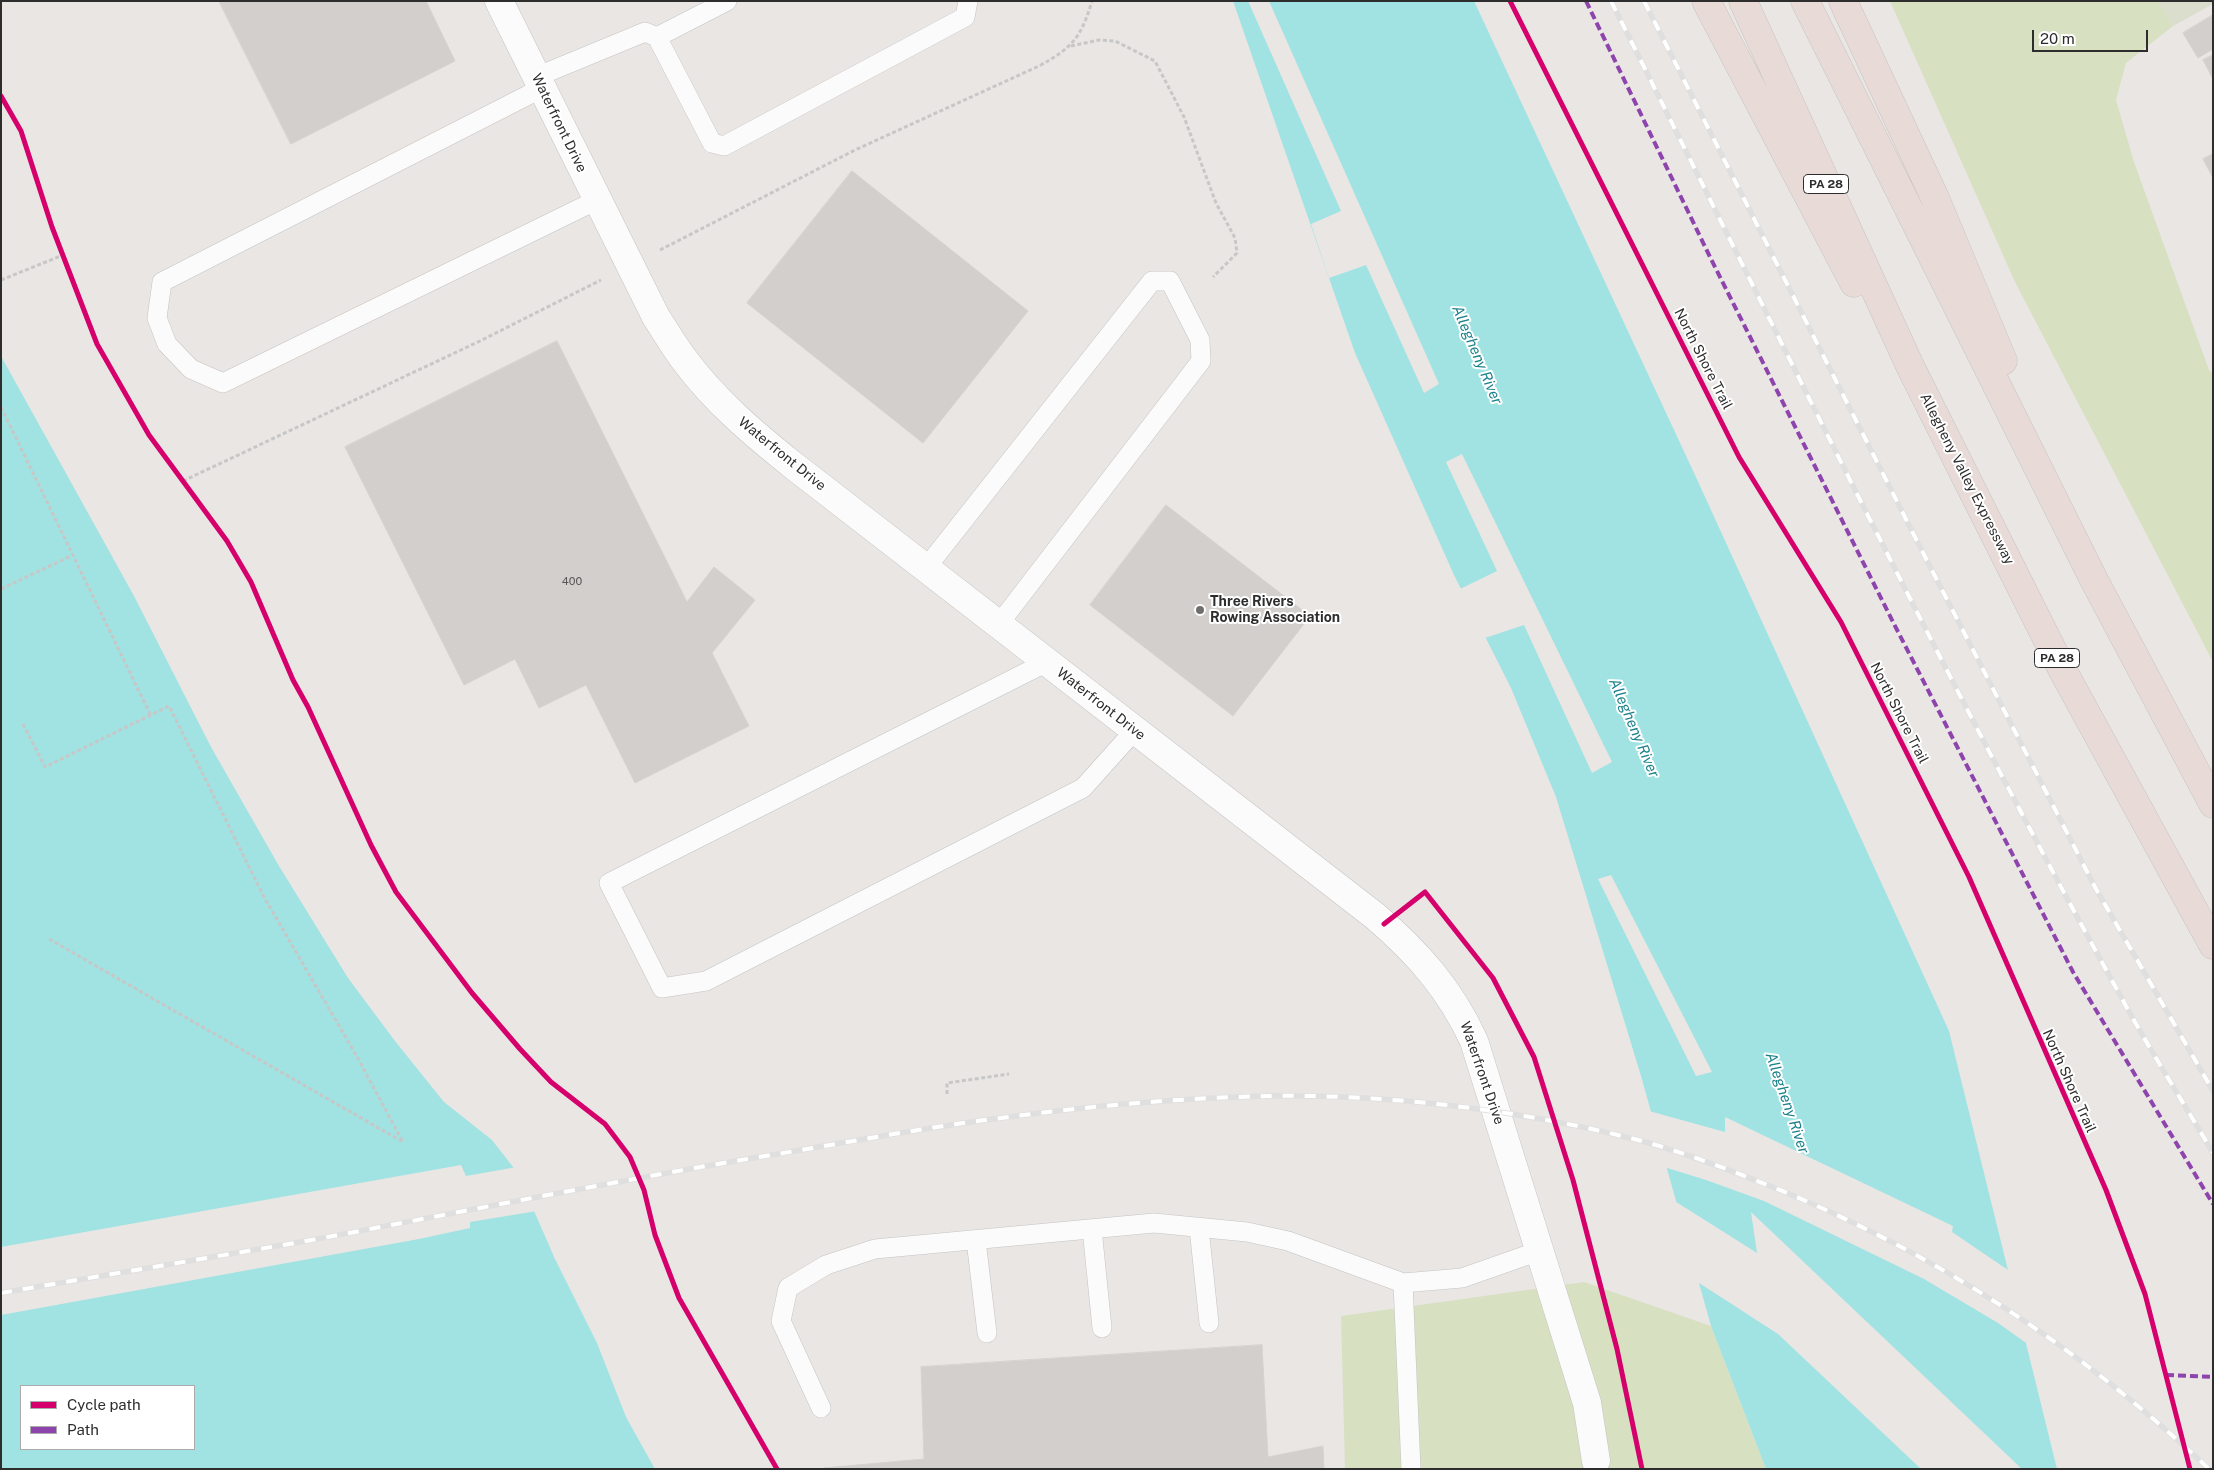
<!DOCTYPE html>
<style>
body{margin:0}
#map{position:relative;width:2214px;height:1470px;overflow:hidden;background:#eae6e4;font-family:"Public Sans",sans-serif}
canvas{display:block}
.frame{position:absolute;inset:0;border:2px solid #2d2d2d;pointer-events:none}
.legend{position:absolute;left:20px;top:1385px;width:175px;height:65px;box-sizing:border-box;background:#fff;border:1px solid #ababab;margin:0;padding:6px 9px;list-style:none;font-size:15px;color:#2d2d2d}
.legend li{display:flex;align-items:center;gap:10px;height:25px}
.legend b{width:25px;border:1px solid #ababab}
.scale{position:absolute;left:2032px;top:30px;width:116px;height:22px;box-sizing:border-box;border:2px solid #2d2d2d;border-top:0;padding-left:6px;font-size:15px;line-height:18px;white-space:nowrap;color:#2d2d2d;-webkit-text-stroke:4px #fff;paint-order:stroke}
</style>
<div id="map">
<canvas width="2214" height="1470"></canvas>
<div class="frame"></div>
<ul class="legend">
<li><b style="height:6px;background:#d6006c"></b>Cycle path</li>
<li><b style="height:6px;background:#8e44ad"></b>Path</li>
</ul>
<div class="scale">20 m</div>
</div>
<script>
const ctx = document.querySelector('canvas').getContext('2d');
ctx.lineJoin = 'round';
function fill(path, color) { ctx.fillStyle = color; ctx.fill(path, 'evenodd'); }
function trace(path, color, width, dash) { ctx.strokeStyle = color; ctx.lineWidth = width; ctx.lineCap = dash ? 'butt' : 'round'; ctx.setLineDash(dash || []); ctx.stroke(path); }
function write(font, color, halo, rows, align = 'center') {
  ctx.font = font + ' "Public Sans",sans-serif'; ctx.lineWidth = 4; ctx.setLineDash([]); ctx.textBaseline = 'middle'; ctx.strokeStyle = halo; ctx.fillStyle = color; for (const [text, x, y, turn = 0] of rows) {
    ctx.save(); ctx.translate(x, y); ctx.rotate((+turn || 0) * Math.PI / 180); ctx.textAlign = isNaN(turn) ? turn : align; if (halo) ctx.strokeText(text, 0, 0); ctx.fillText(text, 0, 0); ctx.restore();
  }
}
fill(new Path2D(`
 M1890 1H2158L2173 26 2126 63 2116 100 2134 162 2209 370 2213 374V662L2015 282Z
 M1584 1282 1711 1326 1766 1469H1345L1341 1316Z`), '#d7e1c1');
fill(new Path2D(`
 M2158 1H2213V4L2173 26Z`), '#dbddcd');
fill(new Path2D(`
 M1233 1H1474L1695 475 1949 1031 2057 1469H1766L1711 1326 1641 1076 1556 797 1511 688 1454 575 1355 353Z
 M1 356 134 596 211 747 279 866 348 978 395 1041 444 1102 492 1140 517 1172 555 1259 597 1343 626 1417 655 1469H1ZM21 1386H194V1449H21Z`), '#a0e3e2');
fill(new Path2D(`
 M1248 1H1269L1439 384 1424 393 1366 265 1329 278 1311 224 1341 211Z
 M1462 454 1612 762 1592 773 1524 625 1485 638 1460 589 1497 571 1446 462Z
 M1611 875 1712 1072 1696 1076 1598 879Z
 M1649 1111 1725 1132V1117L1953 1226 1952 1232 2011 1272 2029 1345 1998 1323 1924 1279 1764 1201 1706 1180 1664 1167Z
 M461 1165 466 1176 517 1167 537 1211 470 1222V1228L419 1239 1 1315V1247Z
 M1673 1200 1757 1253 1751 1212 2022 1469H1921L1778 1334 1696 1281Z`), '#eae6e4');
const building = new Path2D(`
 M219 1H426L455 61 291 144Z
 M2213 15V49L2198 58 2183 33Z
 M2213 55V79L2203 60Z
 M2213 154V178L2203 159Z
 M852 171 1028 311 923 443 747 303Z
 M557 341 687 602 714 567 755 600 712 653 749 726 635 783 586 685 539 708 515 659 464 685 345 447Z
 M1166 505 1310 616 1233 716 1090 605Z
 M1262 1345 1268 1457 1323 1446 1324 1469 824 1468 924 1459 921 1367Z`);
fill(building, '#d2cfcd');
trace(building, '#d5d2d0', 1);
const lane = new Path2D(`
 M657 37 727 1
 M536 77 645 32 657 37 712 143 724 146 965 17 968 1
 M542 88 162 282 157 318 167 344 191 369 223 383 597 200
 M926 568 1152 281H1170L1200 340 1201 361 999 624
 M1047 662 609 883 662 988 706 981 1083 788 1135 730
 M1199 1228 1209 1323
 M1092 1229 1102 1328
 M976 1240 987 1333
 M1403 1283 1411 1469
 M821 1408 781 1321 788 1288 826 1265 875 1249 1154 1223 1247 1232 1288 1241 1403 1283 1462 1278 1539 1251`);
const street = new Path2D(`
 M499 1 656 317C666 332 675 348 686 362 716 402 755 435 794 466L1375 916C1418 953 1450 989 1474 1041L1587 1403 1596 1461`);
const highway = new Path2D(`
 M1706 1 1854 283
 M1743 1 1910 366 2063 671 2213 945
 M1805 1 2094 580 2213 804
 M1843 1 1935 198 2003 361`);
trace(lane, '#c4c3c4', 20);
trace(street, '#c4c3c4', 29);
trace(highway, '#c6c4c3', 29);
trace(new Path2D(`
 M1071 46 1099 40 1115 41 1155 61 1184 117 1216 203 1235 238 1237 253 1213 277
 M660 250 855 150 1039 66C1072 48 1081 38 1092 1
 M1 280 63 255
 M1 407 151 716
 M183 481 480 341 601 280
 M1 589 73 555
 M23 724 45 767 169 706 264 897 356 1055 403 1142 49 939
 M947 1094V1083L1009 1074`), '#c7c7c7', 3, [4, 2.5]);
trace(lane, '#fcfbfb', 19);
trace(street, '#fcfbfb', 28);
trace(highway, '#e7dad7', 28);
const rail = new Path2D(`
 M1611 1C1778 334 1940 670 2120 995 2149 1049 2182 1100 2213 1153
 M1644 1 1919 545 2096 889 2213 1091
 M1 1293C105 1275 208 1258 312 1240 461 1212 610 1182 759 1157 840 1144 920 1128 1001 1118 1089 1106 1180 1098 1268 1096 1390 1094 1521 1110 1638 1140 1683 1152 1727 1169 1770 1186 1934 1252 2081 1348 2209 1469`);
trace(rail, '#dfdfe0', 5.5);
trace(rail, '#fff', 4, [11]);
trace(new Path2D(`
 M1586 1 1711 259 1894 624 2073 972 2213 1204
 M2166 1375 2213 1377`), '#8e44ad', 4, [8, 4]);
trace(new Path2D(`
 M1510 1 1739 457 1841 622 1969 877 2106 1190 2145 1294 2190 1469
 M1 96 21 131 52 227 97 344 149 435 227 541 251 582 293 680 308 707 371 845 396 892 472 993 520 1049 551 1082 605 1124 630 1157 644 1190 655 1235 679 1298 777 1469
 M1384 924 1425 892 1493 978 1534 1057 1573 1180 1617 1349 1642 1469`), '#d6006c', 5);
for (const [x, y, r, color] of [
 [1200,610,5,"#6f6e6d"]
]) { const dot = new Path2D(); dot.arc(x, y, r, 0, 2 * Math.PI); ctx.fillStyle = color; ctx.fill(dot); trace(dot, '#fff', 2); }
write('11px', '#575656', null, [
 ["400",572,582]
]);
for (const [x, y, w] of [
 [1826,184,45],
 [2057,658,45]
]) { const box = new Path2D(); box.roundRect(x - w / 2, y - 9.5, w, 19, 4); ctx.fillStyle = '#fff'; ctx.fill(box); trace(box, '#2d2d2d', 1); }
write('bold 12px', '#2d2d2d', null, [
 ["PA 28",1826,184],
 ["PA 28",2057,658]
]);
write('14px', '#2d2d2d', '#fff', [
 ["Waterfront Drive",559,123,64],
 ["North Shore Trail",1703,359,63],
 ["Waterfront Drive",782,454,39],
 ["Allegheny Valley Expressway",1967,479,63],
 ["Waterfront Drive",1101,704,38],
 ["North Shore Trail",1899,713,63],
 ["Waterfront Drive",1482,1073,71],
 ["North Shore Trail",2069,1081,66]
]);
write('bold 14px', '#2d2d2d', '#fff', [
 ["Three Rivers",1210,602],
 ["Rowing Association",1210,618]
], 'left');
write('italic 15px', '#1c828b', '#fff', [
 ["Allegheny River",1477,355,67],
 ["Allegheny River",1634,728,67],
 ["Allegheny River",1787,1103,71]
]);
</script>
